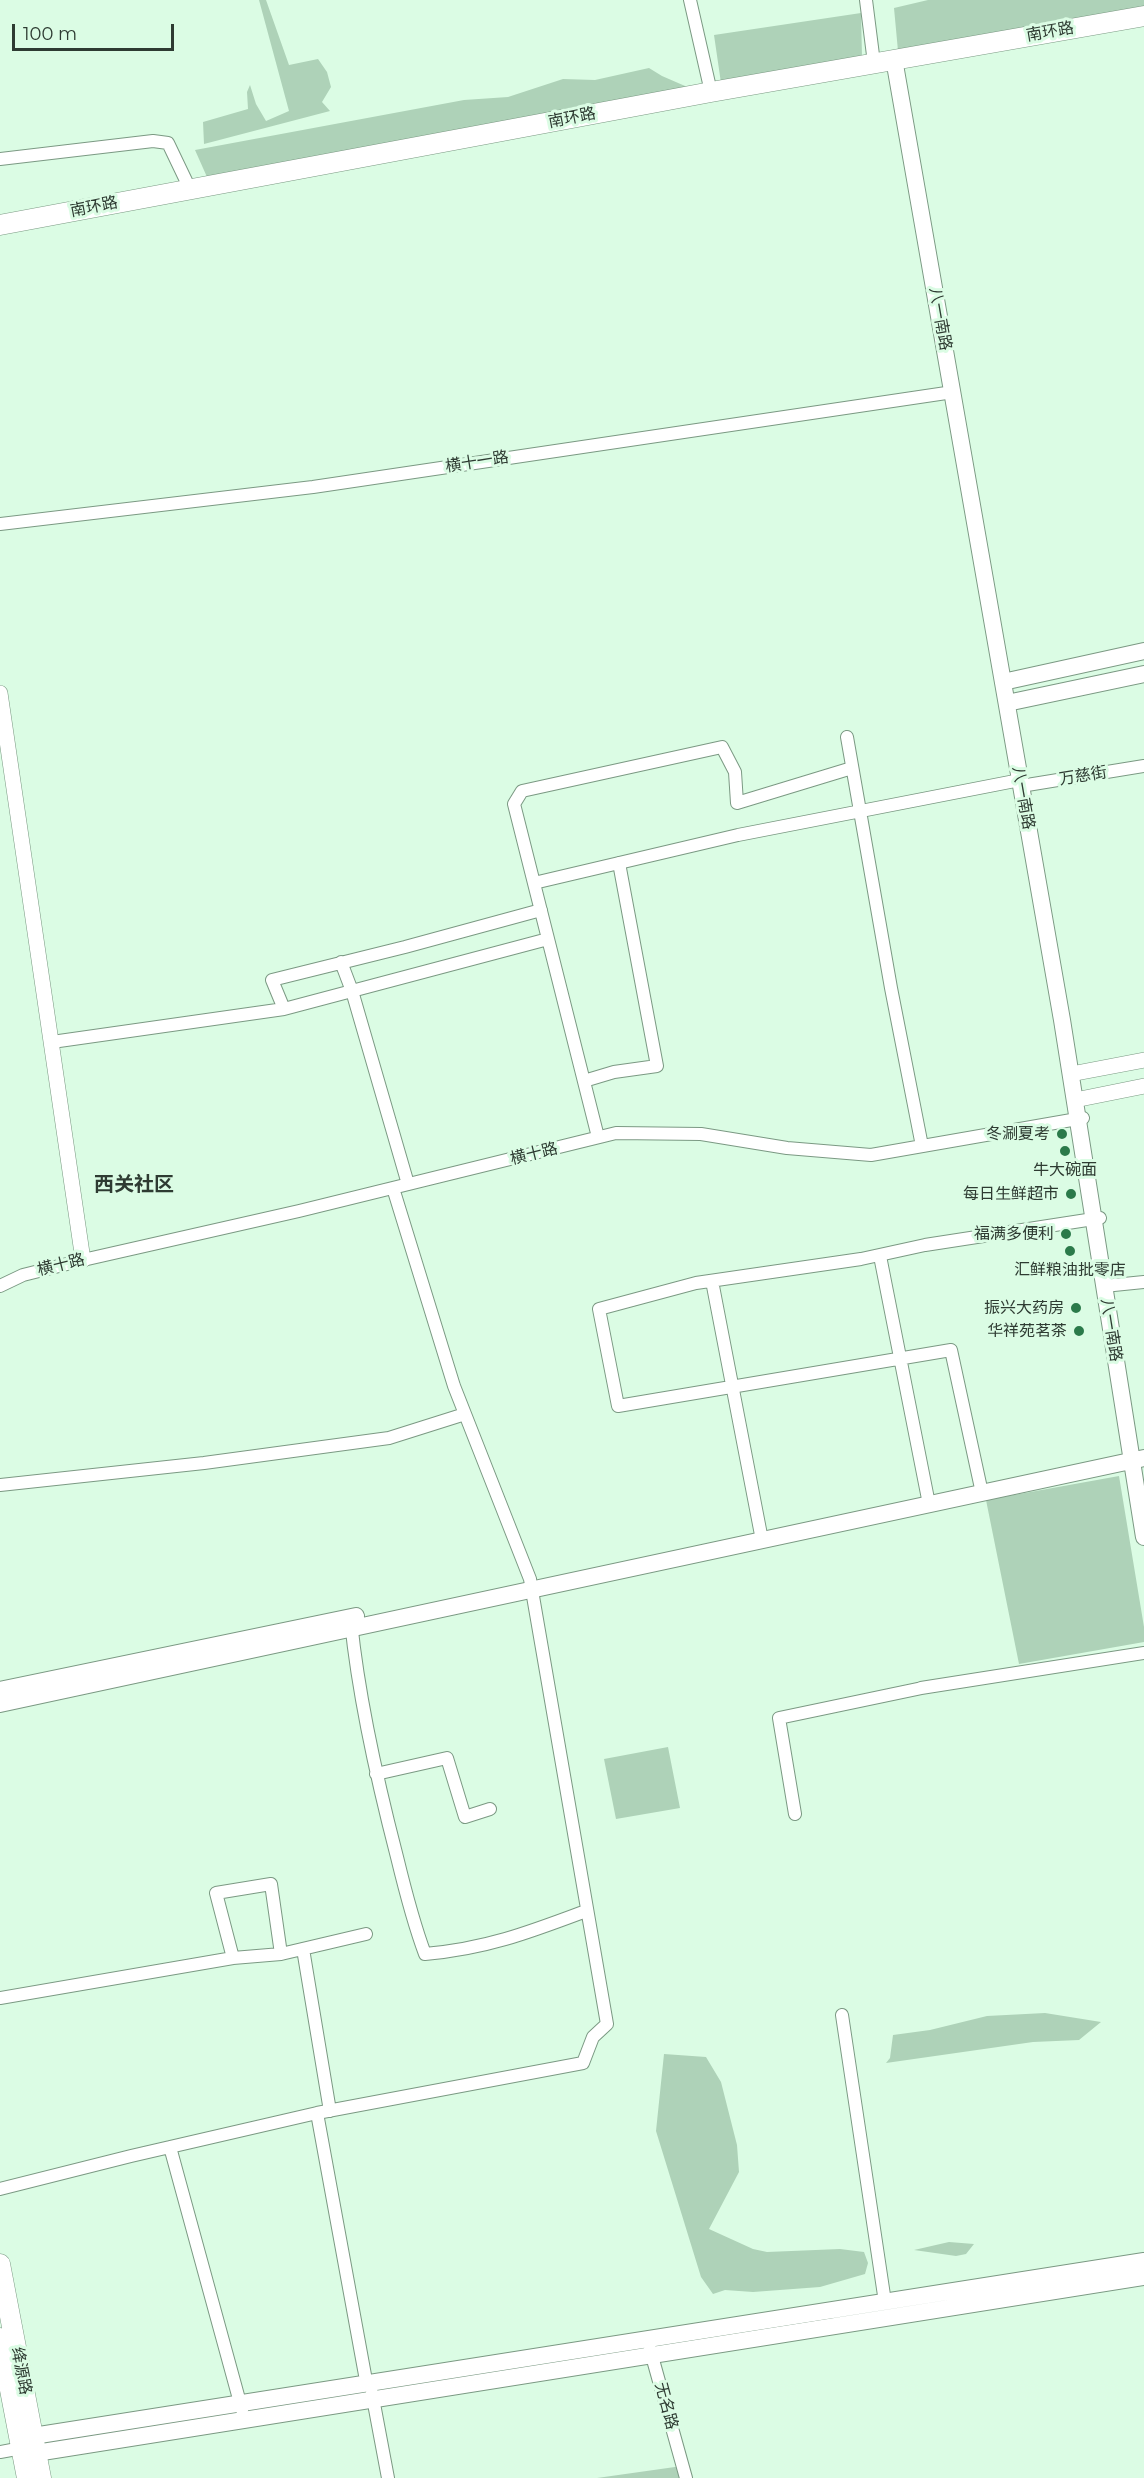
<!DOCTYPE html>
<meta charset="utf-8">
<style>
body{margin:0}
#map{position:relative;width:1144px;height:2478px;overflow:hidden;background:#dbfce4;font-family:Montserrat,sans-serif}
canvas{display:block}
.scale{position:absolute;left:12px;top:24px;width:162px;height:27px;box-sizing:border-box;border:3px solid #2e3b32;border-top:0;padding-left:8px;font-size:18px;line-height:21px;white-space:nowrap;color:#2e3b32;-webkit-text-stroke:4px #dbfce4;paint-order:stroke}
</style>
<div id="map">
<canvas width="1144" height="2478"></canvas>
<div class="scale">100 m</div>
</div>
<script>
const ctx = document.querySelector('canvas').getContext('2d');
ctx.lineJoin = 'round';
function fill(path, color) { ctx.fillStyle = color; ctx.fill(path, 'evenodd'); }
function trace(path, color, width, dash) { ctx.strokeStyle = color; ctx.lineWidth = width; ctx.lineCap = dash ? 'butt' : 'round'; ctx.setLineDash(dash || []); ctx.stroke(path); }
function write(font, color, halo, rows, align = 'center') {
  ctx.font = font + ' Montserrat,"Noto Sans SC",sans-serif'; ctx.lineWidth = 6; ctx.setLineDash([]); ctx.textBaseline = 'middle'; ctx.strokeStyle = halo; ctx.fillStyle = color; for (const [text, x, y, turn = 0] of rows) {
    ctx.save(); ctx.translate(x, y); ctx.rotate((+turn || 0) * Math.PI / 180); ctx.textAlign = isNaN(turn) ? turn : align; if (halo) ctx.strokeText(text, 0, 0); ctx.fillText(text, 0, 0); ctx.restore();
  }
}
fill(new Path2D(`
 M259 0H266L289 65 318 59 327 72 331 87 322 102 330 111 204 144 203 122 248 109 247 92 250 85 256 104 266 121 289 111Z
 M928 0H1144V6L898 51 894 8Z
 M861 13 862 57 721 83 714 35Z
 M649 68 662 76 692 89 207 177 195 150 464 100 508 97 563 79 595 80Z
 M1119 1476 1144 1627V1642L1019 1664 986 1500Z
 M668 1747 680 1808 616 1819 604 1759Z
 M1045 2013 1101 2022 1079 2040 1033 2042 886 2063 890 2058 893 2035 930 2030 987 2016Z
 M664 2054 706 2057 721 2082 737 2145 739 2172 709 2229 753 2249 767 2252 840 2249 864 2252 868 2263 865 2274 820 2287 753 2292 725 2290 713 2294 701 2277 656 2131Z
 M949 2242 974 2244 966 2254 956 2256 914 2250Z
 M682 2466 686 2478H597Z`), '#aed2b8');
const minor = new Path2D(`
 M690 0 711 92
 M866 0 874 63
 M0 159 153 141 168 143 190 189
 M0 524 313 487 953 392
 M847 737 891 988 922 1146
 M1021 786 1144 766
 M534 883 738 835 1020 780
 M341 962 352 991 408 1184
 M284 1009 548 939
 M52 1042 284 1009 272 980 405 947 541 910
 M584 1081 614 1072 657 1066 619 863
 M598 1137 514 804 522 791 722 747 735 772 737 803 852 768
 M880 1256 929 1504
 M712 1281 762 1540
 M0 1286 23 1275 83 1260 299 1211 616 1133 701 1134 787 1148 871 1155 1083 1118
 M1104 1286 1144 1282
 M0 1485 204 1463 389 1438 465 1414
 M982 1493 951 1350 618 1406 599 1309 696 1283 861 1259 925 1245 1100 1218
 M351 1622C359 1701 377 1780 397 1857 405 1890 413 1922 425 1954 486 1949 530 1932 586 1911
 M921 1688 1144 1653
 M376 1774 447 1758 465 1817 490 1809
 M795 1814 779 1718 922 1688
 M303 1949 330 2111
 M233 1958 281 1954
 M0 1998 233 1958 216 1893 271 1884 281 1954 366 1934
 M842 2015 885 2302
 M317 2113 365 2375
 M170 2147 242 2410
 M0 2189 131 2156 317 2113 583 2063 593 2037 607 2024 530 1579 454 1386 393 1188
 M650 2349 686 2478
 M372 2393 388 2478
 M0 2452 22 2448`);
const tertiary = new Path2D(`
 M0 693 83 1260
 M1071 1074 1144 1060
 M1075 1100 1144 1086`);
const secondary = new Path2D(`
 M894 59 1062 1020 1144 1537
 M1003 682 1144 651
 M1007 703 1144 674
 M0 1690 356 1616
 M0 1704 1144 1458
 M33 2436 1144 2261
 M36 2453 1144 2277`);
const primary = new Path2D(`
 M0 225 711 92 1144 16`);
const trunk = new Path2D(`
 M0 2264 41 2478
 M0 2338 27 2478`);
trace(minor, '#7b9983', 14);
trace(tertiary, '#7b9983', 16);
trace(secondary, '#7b9983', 18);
trace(primary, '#7b9983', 21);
trace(trunk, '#7b9983', 21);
trace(minor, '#fff', 12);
trace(tertiary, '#fff', 15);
trace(secondary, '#fff', 16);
trace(primary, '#fff', 20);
trace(trunk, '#fff', 20);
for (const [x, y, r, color] of [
 [1062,1134,6,"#2b7a4a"],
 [1065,1151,6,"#2b7a4a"],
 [1071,1194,6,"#2b7a4a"],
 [1066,1234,6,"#2b7a4a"],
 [1070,1251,6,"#2b7a4a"],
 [1076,1308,6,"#2b7a4a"],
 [1079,1331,6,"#2b7a4a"]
]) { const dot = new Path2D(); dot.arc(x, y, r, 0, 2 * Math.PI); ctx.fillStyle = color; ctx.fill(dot); trace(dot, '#dbfce4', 2); }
write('16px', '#2e3b32', '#dbfce4', [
 ["南环路",1050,32,-10],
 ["南环路",572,118,-11],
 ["南环路",94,207,-11],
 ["八一南路",940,319,80],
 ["横十一路",477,462,-9],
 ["万慈街",1083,776,-9],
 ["八一南路",1023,798,80],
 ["横十路",534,1154,-14],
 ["横十路",61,1265,-14],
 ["八一南路",1111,1330,81],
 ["绛源路",21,2371,79],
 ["无名路",666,2406,75]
]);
write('16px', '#2e3b32', '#dbfce4', [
 ["冬涮夏考",1050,1134],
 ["牛大碗面",1065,1170,"center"],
 ["每日生鲜超市",1059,1194],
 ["福满多便利",1054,1234],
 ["汇鲜粮油批零店",1070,1270,"center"],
 ["振兴大药房",1064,1308],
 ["华祥苑茗茶",1067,1331]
], 'right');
write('bold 20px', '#2e3b32', '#dbfce4', [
 ["西关社区",134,1185]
]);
</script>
